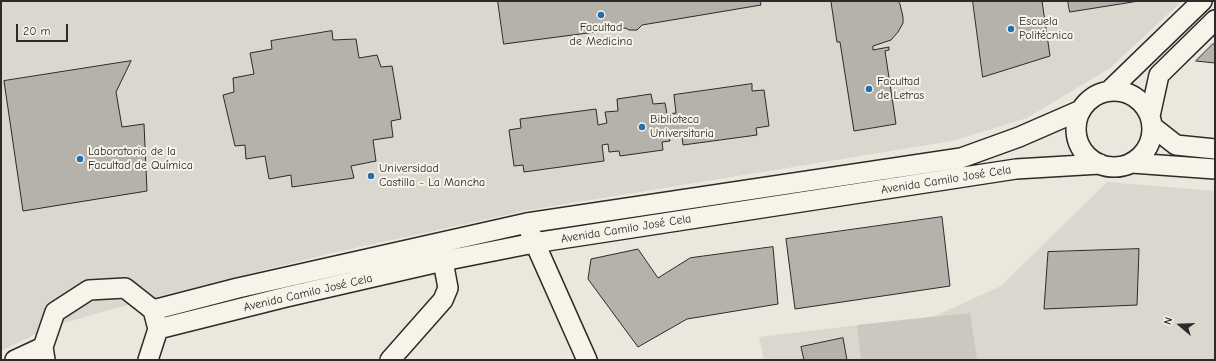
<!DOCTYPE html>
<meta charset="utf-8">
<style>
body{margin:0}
#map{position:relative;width:1216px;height:361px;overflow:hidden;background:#ebe7dd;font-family:"Comic Neue",sans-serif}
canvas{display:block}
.frame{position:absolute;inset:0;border:2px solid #2b2b2b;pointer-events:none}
.north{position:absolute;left:1160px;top:305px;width:40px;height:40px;-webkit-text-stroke:3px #f7f3e8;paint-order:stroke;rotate:289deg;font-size:11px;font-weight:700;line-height:16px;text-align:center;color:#2b2b2b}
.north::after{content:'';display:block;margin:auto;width:14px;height:18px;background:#2b2b2b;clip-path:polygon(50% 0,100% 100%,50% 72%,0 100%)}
.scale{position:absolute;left:16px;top:24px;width:52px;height:18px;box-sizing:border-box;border:2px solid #2b2b2b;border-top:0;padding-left:5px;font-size:12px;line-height:14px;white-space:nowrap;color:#2b2b2b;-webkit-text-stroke:3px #f7f3e8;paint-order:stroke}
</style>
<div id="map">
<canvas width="1216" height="361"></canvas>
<div class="frame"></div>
<div class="north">N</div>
<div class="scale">20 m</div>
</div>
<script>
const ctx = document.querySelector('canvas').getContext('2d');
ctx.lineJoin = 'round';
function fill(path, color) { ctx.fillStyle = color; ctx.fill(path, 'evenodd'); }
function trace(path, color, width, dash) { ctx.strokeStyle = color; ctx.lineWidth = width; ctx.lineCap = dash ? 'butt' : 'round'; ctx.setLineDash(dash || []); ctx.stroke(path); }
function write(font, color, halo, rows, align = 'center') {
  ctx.font = font + ' "Comic Neue",sans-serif'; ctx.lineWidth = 4; ctx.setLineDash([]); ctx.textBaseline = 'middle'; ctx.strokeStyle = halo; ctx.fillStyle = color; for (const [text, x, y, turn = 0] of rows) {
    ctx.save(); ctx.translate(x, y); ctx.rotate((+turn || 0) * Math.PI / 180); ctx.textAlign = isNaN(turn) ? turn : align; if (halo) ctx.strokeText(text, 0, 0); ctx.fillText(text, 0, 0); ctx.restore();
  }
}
fill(new Path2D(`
 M1 1H1182L1110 68 1027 118 952 141 529 210 332 253 160 296 52 326 1 351Z
 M1107 182 1215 191V360H764L759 337 935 316 1001 286Z`), '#dbd7ce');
fill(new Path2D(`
 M970 313 977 360H861L857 325Z`), '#cbc8bf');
const building = new Path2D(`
 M498 1H760L761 5 642 25 637 30H629L626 28 504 44Z
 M833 1H898L900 4 903 17V23L898 32 891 40 873 46V50L889 47V50L885 51 896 124 854 131 840 42H837L831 2Z
 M973 1H1042L1050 56 983 77Z
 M1068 1H1139L1070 12Z
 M332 31 333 40 356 39 359 58 377 55 381 67 392 66 401 119 391 121 393 137 373 140 376 161 351 166 354 178 292 187 291 175 269 179 265 156 246 159 245 145 235 146 223 95 234 92 233 78 254 74 250 53 272 49 271 41Z
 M1213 44H1215V63L1196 61Z
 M131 61 116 92 122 127 144 124 147 191 23 211 4 81Z
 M752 84V91L764 90 769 126 756 128 757 135 683 145 681 130 668 131 670 141 662 142 663 150 620 156 619 151 609 152 608 144 602 145 604 161 524 172 523 165 514 166 509 130 521 128 520 119 596 109 598 125 607 123 605 112 618 111 617 99 651 94 653 104 665 103 667 114 676 113 674 95Z
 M942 217 950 286 795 309 786 239Z
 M773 247 778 304 687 319 638 347 588 279 591 259 638 249 658 278 690 258Z
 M1139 249 1137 305 1044 309 1048 252Z
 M843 338 847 360H804L801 347Z`);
fill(building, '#b5b2ab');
trace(building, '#2b2b2b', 1);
const street = new Path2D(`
 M1109 91 1202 1
 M1076 129a38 38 0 1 1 76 0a38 38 0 1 1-76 0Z
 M1150 116 1159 75 1215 20
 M1153 127 1176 145 1215 149
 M1132 163 1215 169
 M530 232 587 360
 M153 310 238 288 527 223 961 158 1019 137 1081 110
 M158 329 286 297 443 261 534 243 1016 169 1100 164
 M15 360 43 347
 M45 360 43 347 55 312 89 290 125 288 153 310 158 329 148 360
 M390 360 443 300 448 288 443 261`);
trace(street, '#2b2b2b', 22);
trace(street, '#f7f3e8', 19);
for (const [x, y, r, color] of [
 [601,15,4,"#1f6fb2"],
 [1011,29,4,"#1f6fb2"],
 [869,89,4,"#1f6fb2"],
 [642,127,4,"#1f6fb2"],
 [80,159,4,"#1f6fb2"],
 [371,176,4,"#1f6fb2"]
]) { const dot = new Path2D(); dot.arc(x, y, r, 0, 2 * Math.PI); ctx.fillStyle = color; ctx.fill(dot); trace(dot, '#f7f3e8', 1.5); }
write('12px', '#2b2b2b', '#f7f3e8', [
 ["Escuela",1019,22],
 ["Politécnica",1019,36],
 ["Facultad",601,28,"center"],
 ["de Medicina",601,42,"center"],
 ["Facultad",877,82],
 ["de Letras",877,96],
 ["Biblioteca",650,120],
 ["Universitaria",650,134],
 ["Laboratorio de la",88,152],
 ["Facultad de Química",88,166],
 ["Universidad",379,169],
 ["Castilla - La Mancha",379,183]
], 'left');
write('12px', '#2b2b2b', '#f7f3e8', [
 ["Avenida Camilo José Cela",946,180,-9],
 ["Avenida Camilo José Cela",626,229,-9],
 ["Avenida Camilo José Cela",308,293,-13]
]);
</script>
